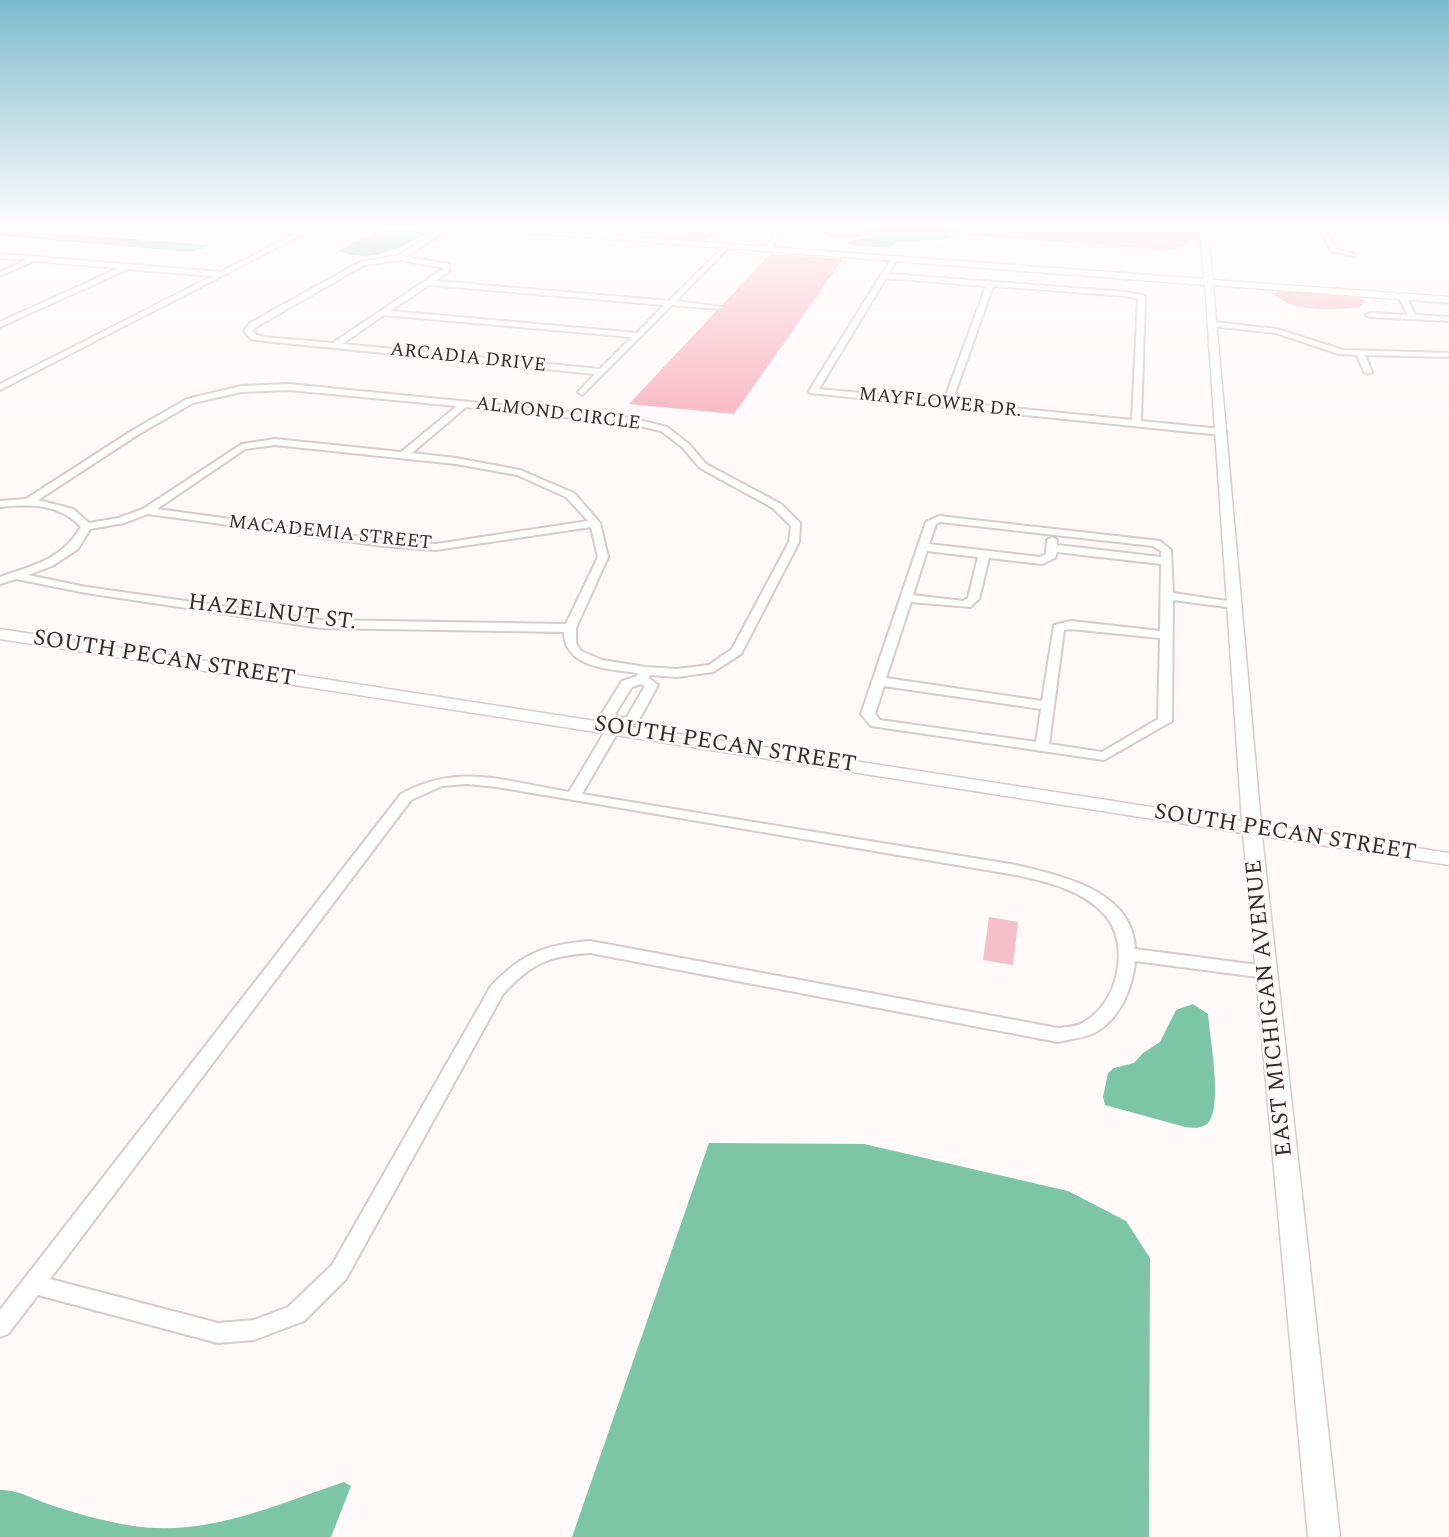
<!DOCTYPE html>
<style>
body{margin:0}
canvas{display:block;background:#fff9fa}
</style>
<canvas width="1449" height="1537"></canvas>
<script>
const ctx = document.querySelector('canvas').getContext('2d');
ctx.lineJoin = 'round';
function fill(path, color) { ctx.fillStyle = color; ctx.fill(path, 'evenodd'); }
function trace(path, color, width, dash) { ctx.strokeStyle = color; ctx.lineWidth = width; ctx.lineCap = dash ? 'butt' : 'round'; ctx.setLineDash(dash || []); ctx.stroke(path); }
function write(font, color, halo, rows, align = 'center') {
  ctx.font = font + ' Spectral,serif'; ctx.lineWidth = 5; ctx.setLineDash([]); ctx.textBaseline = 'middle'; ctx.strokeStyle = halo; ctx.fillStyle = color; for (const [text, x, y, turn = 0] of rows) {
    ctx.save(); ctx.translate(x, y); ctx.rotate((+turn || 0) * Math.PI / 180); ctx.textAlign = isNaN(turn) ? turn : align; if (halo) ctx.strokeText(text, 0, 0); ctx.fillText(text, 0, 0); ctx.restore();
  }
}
fill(new Path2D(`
 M1279 291 1358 296 1365 301 1359 308C1334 309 1294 314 1274 294Z
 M989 917 1018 922 1013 965 983 960Z`), '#f4bfca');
fill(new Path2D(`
 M665 227H727L701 243 653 238Z
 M817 227H1199L1201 240 1189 241 1183 247 1167 250 950 234 831 238Z
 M770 254 843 259 734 414 629 404Z`), '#f8b0bf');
fill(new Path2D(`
 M381 228 430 231C398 249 375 264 338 251Z
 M0 229 211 245 192 252 0 236Z
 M949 234 956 239 897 242 890 248 849 245 847 242 874 236Z
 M1193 1004 1208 1014 1209 1024C1211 1044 1223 1111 1207 1124 1200 1129 1193 1128 1185 1127L1105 1105 1103 1097 1108 1073 1114 1068 1134 1063 1143 1053 1160 1042 1176 1010Z
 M709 1143 864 1144 1068 1191 1126 1221 1150 1258 1149 1537H572Z
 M344 1482 351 1486 331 1537H0V1490C18 1490 29 1497 45 1503 73 1513 104 1521 133 1526 208 1537 275 1505 344 1482Z`), '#7dc5a7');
const minor = new Path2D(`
 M229 227 301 231 308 227H317L0 390V384L213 276 128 269 0 327V322L119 268 34 261 0 276V272L27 260 0 258V254L220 272 295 234Z
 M443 227H451L406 257 449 264 450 270 435 281 669 301 724 246H728V248L676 301 722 307 718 309 672 305 582 395 578 392 595 374 264 341 251 339 244 331 250 323 360 262 398 256ZM400 260 444 268 333 343 264 337 257 335 252 331 256 327 364 265ZM429 285H430L664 305 637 333 390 311ZM384 315 632 337 600 369 342 344Z
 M779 227H786L767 251H763Z
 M1320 227H1326L1336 249 1355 254V256L1331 251Z
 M894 257 897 259 888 274 1126 292 1145 296 1141 421 1221 429 1226 432 1221 435 810 393 809 391 891 259ZM886 278 986 286 944 401 819 389ZM993 286 1126 296 1138 299 1132 420 952 402Z
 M1402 294 1406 296 1415 315 1449 317V321L1370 317 1366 315 1370 313 1408 315 1398 296Z
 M1213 322 1277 329 1343 350 1449 353V357L1365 355 1372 372 1368 374 1364 372 1357 355 1339 354 1276 333 1210 326V322Z
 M289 384 631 418 667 427 689 444 706 464 781 504 800 523 799 542 741 654 713 672 677 677 650 675 649 678 658 685 639 720 637 723 622 725 582 794 1016 865C1061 876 1133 890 1135 949L1266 966 1272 968 1274 972 1272 976 1266 978 1135 961C1133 987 1120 1019 1096 1032 1085 1038 1070 1039 1058 1042L590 953C548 956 532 963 503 994L346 1279 304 1321 254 1340 218 1343 38 1295 8 1334 0 1337V1310L401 794C459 762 508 782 569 792L610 723 601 715 622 681 637 676 638 673C610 669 564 668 564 632L321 628 86 593 16 579 0 584V577C34 565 61 560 81 527 59 503 30 504 0 507V501L26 499 133 430 187 399 241 386ZM289 390 457 406 401 452 275 439 242 444 143 509 118 518 89 523 73 509 38 500 139 434 193 403 241 392ZM466 407 631 424 661 431 683 448 700 468 773 508 791 526 789 542 732 649 709 665 677 669 646 667 602 660 581 651 576 643V628L608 557 600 523 574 493 520 470 456 458 412 453ZM275 445 456 464 517 475 566 497 588 521 436 544 383 540 157 509 245 449ZM148 514 383 546 436 550 591 527 598 557 566 624 321 620 86 587 28 575 52 566 78 549 90 529 124 523ZM641 684 645 686 627 717 620 718 615 714 632 687ZM467 784 497 787 1016 875C1047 882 1081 889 1104 914 1131 943 1119 1003 1084 1022 1077 1027 1067 1027 1058 1028L590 941C544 945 523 953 491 986L332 1265 288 1307 254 1320 218 1323 50 1279 411 800 442 786Z
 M939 516 1160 541 1171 550 1173 593 1234 602 1240 605 1234 608 1173 600 1172 721 1104 760 871 726 861 714 926 522ZM940 522 1153 546 1161 551V557L1057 545V540L1052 537 1047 540 1046 554 1040 557 929 544 936 524ZM927 551 978 557 968 598 963 601 913 595ZM1057 552 1161 564 1160 631 1071 621 1054 625 1042 701 886 678 911 602 970 607 979 599 989 558 1042 564 1055 558ZM1071 629 1160 638 1158 719 1102 752 1049 744 1064 630ZM884 686 1041 709 1036 742 880 720 875 714Z`);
const tertiary = new Path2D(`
 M453 227H496L1204 279 1199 227H1207L1213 280 1449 297V303L1213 285 1261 824 1449 853V865L1262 836 1340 1537H1308L1243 833 0 639V629L1242 821 1205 285Z`);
trace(minor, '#d4cbcc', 4);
trace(tertiary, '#d4cbcc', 3);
fill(minor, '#fff');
fill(tertiary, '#fff');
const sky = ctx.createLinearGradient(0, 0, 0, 443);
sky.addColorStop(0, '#7dbbce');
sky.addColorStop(0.51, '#fffcfd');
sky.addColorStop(1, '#fffcfd00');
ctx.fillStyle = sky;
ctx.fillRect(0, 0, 1449, 443);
write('19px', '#312d2e', '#fff9fa', [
 ["ARCADIA DRIVE",468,359,6],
 ["MAYFLOWER DR.",940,404,6],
 ["ALMOND CIRCLE",558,415,7],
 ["MACADEMIA STREET",330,534,6]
]);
write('23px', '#312d2e', '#fff9fa', [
 ["HAZELNUT ST.",272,614,7],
 ["SOUTH PECAN STREET",164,660,9],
 ["SOUTH PECAN STREET",725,746,9],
 ["SOUTH PECAN STREET",1285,834,9],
 ["EAST MICHIGAN AVENUE",1271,1008,-96]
]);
</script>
